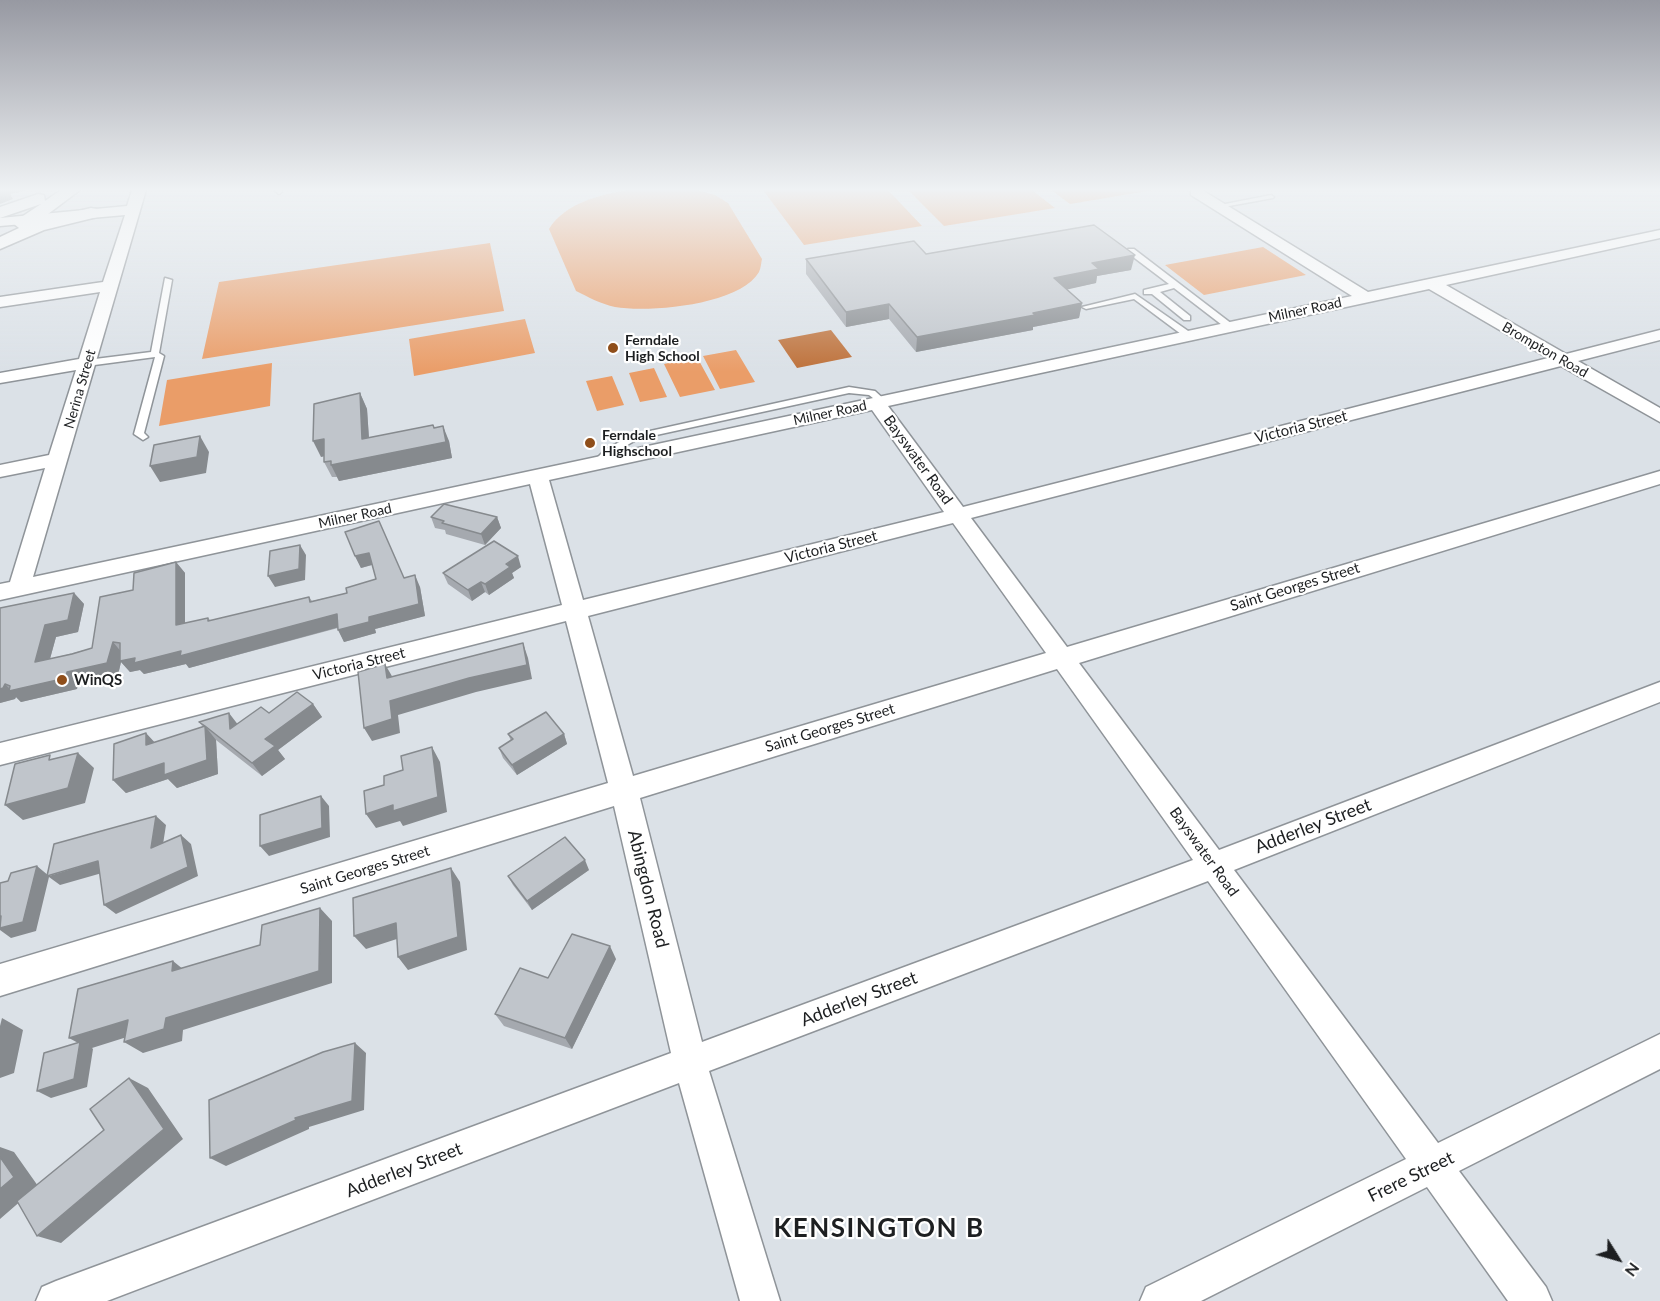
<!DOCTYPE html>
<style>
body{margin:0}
#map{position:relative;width:1660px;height:1301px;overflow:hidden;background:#dbe1e7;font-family:Lato,sans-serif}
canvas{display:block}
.north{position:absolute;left:1588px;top:1229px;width:60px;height:60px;-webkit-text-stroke:4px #fff;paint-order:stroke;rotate:127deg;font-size:16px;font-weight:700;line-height:24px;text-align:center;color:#1d1f21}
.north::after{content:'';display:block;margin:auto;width:21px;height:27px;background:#1d1f21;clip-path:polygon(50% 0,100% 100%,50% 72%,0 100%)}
</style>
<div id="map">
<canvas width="1660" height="1301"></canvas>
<div class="north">N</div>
</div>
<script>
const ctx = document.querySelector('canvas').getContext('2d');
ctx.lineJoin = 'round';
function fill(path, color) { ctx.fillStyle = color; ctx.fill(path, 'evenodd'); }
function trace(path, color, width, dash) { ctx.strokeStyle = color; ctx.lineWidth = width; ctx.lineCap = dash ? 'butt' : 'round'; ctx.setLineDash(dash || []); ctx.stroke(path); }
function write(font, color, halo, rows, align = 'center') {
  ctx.font = font + ' Lato,sans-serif'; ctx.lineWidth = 4.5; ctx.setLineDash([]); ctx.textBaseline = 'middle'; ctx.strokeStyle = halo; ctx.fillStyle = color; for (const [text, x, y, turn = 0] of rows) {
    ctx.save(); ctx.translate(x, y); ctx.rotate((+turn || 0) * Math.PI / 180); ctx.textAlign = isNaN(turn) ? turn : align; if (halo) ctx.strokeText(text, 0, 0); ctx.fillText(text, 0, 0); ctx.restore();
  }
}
fill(new Path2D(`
 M627 190H697L715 195 728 203 762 259C761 263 761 268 759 272 740 305 649 313 615 307 601 304 588 297 576 291L549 229C565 203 599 195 627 190Z
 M763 190H888L922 226 804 245Z
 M908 190H1032L1055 208 944 226Z
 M1051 190H1154L1070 204Z
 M490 243 504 311 202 359 219 282Z
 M1263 247 1306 275 1204 295 1165 265Z
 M525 319 535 353 414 376 409 339Z
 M736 350 755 382 720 389 703 356Z
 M697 357 715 390 680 397 664 364Z
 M272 363 270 406 159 426 167 380Z
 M654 368 667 397 640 402 629 373Z
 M612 376 624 405 597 411 586 381Z`), '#ea9d68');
fill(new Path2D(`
 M831 330 852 357 797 368 778 340Z`), '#be713a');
const service = new Path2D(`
 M274 190H281L282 192 279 194Z
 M1271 195 1274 197 1273 198 1218 208 1215 206Z
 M1128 249H1134L1232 324V328H1226L1174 288 1160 292 1190 316V320H1184L1152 294H1144V290L1169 284 1128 253Z
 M165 278 172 280 159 353 164 356 144 433 148 437 143 440 134 434 155 357 87 366 83 363 87 360 151 352Z
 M1135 294 1191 333V337H1185L1134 299 1086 309 1082 307Z
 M849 387 875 391 887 402 882 405 869 395 849 393 638 439 611 454 599 466H593L591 464 605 450 632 435Z`);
const minor = new Path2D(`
 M132 190H146L33 577 1352 296 1191 195V190H1202L1368 292 1660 230V238L1446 285 1566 354 1660 330V340L1578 361 1660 408V422L1561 366 971 518 1067 647 1660 471V484L1079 663 1219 850 1660 682V702L1234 870 1438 1143 1660 1034V1069L1459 1171 1546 1287 1552 1301H1508L1427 1187 1201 1301H1140L1146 1287 1406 1159 1208 881 709 1071 780 1301H740L679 1083 107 1301H36L42 1287 56 1281 671 1053 614 806 0 996V964L608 783 566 621 0 765V743L562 605 530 484 0 600V584L10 582 45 468 0 477V465L49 455 76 370 0 383V373L79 359 100 292 0 307V297L103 282 125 215 0 226V218L127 206ZM1429 289 1548 358 963 507 888 406ZM872 410 944 512 583 600 549 480ZM953 523 1046 653 633 776 588 616ZM1057 669 1193 860 702 1042 640 798Z`);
const tertiary = new Path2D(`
 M61 190H80L40 220 91 208 97 209 100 213 97 217 44 230 0 249V237L19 228 14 224 17 220 41 204 0 218V207L38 194 44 195 45 201Z`);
trace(service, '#8f9499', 3);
trace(minor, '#8f9499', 3);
trace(tertiary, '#8f9499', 3);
fill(service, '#fff');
fill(minor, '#fff');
fill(tertiary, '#fff');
fill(new Path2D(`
 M806 259 1131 270 1097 276 1096 283 1067 289 1082 303 1079 318 1033 327V330L916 352 889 319 846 327 806 274Z
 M360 393 367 409 369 438 433 425 434 427 449 441 452 458 339 481 337 477H332L324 462V456L321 457Z
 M431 517H497L501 528 485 545 446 534 445 530 435 528Z
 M355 556 404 577 420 587 425 616 375 629 376 633 344 642 338 628 189 668 186 664 144 674 140 670 130 672 121 662 118 675 78 684 77 689 21 702 16 697 15 699 0 703V608L74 593 84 604 78 632 56 637 50 659 92 648 133 590 176 562 185 573V623L208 618 211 621 309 597 312 601 347 593 376 579 372 565 361 568Z
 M521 567 512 573 514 578 489 595 485 592 472 601 448 584 443 573Z
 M313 704 322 717 278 750 285 759 262 776 216 740 218 774 177 788 168 779 126 793 113 780 155 742 203 727 199 722 237 724 269 713Z
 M508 734H564L567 744 517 775 503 758 499 748 511 741Z
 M589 870 532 910 513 885 508 876Z
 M616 959 572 1049 504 1026 495 1014 548 978Z`), '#a5a9af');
fill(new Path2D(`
 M0 190H8L13 199 0 204Z
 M8 190H29L10 194Z
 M1135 255 1131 270 1097 276 1096 283 1052 293 1054 278 1092 263Z
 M1082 303 1079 318 1033 327V330L916 352 917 337Z
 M889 304V319L846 327V312Z
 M360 393 367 409 370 454 362 439Z
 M443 426 449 441 452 458 339 481 331 465Z
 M200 436 209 452 206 473 160 482 150 466Z
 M324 439 332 454 321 457 313 441Z
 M497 517 501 528 485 545 481 534Z
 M300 545 306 555 305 580 275 587 268 576Z
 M369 553 375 564 361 568 355 556Z
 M518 556 521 567 512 573 514 578 489 595 485 584 506 564Z
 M176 562 185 573V637L176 625Z
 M415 575 420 587 425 616 375 629 376 633 344 642 338 630 369 617Z
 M481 582 485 592 472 601 468 590Z
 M74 593 84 604 78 632 56 637 46 673 35 662 45 625Z
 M337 614 343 626 189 668 186 664 144 674 140 670 130 672 121 662 118 675 78 684 77 689 21 702 16 697 15 699 0 703V689L5 684 11 690 67 672 113 642 123 654Z
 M523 643 528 658 532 679 476 692 398 715 400 733 372 741 364 728 390 701Z
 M385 664 393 678H387Z
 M313 704 322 717 278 750 285 759 262 776 252 763 265 739Z
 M229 713 239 726 230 729Z
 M205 726 216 740 218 774 177 788 168 779 126 793 113 780Z
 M146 733 159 747 146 745Z
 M564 734 567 744 517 775 512 765Z
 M432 747 440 762 447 812 403 826 400 821 376 828 366 814Z
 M78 753 94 768 85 803 23 820 5 805Z
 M321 796 329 806 330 837 269 856 260 846Z
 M156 816 166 825 161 857 151 848Z
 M181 835 191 844 198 876 116 914 104 905Z
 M585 860 589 870 532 910 527 901Z
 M98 861 109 871 60 885 49 877 36 931 11 938 0 930V917L37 866 49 876Z
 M451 868 460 882 467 950 408 970 398 957Z
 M320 908 332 921V983L183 1030 182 1041 143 1053 124 1042 166 1018Z
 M396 923 406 936 366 949 354 936Z
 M610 946 616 959 572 1049 565 1038Z
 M173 961 189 974 172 971Z
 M2 1018 23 1030 14 1073 0 1078V1026Z
 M128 1020 146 1031 92 1048 93 1049 87 1087 51 1098 37 1091 80 1044 69 1038Z
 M355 1043 366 1053 364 1110 309 1127V1129L226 1166 210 1158 295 1118Z
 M129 1078 148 1088 183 1139 61 1243 37 1236 164 1129Z
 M0 1147 14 1152 38 1186 0 1219Z`), '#868a8e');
const building = new Path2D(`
 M1094 225 1135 255 1092 263 1099 269 1054 278 1082 303 1033 313 1035 315 917 337 889 304 846 312 806 259 914 241 926 254Z
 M360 393 362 439 433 425 434 428 443 426 446 442 331 465V461L324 462V439L313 441 314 404Z
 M200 436 197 457 150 466 154 445Z
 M444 504 497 517 481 534 442 523 444 521 431 517Z
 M379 521 404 578 415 575 419 604 369 617V622L338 630 337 614 180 656 181 651 134 663 135 658 120 661V643L113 642 107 663 67 672 66 678 9 691 10 686 5 684 3 688 0 689V608L74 593 68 620 45 625 35 662 72 654 92 648 100 597 133 590 134 573 176 562V625L208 618V621L309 597 310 602 347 593 346 588 376 579 369 553 355 556 345 532Z
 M494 541 518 556 506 564 510 567 485 584 481 582 468 590 443 573Z
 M300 545 299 569 268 576 270 551Z
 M523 643 527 665 469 678 390 701 392 719 364 728 358 672 385 664 387 678Z
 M297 692 313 704 265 739 275 746 252 763 205 726 207 760 164 775V763L113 780 114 744 146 733V745L205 726 199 722 229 713 230 729 261 707 269 713Z
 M546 712 564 734 512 765 499 748 513 739 508 734Z
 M432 747 438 797 393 811V805L366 814 364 791 384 785V776L403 770 401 756Z
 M78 753 68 788 5 805 15 764 50 755 49 760Z
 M321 796 322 828 260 846V815Z
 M156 816 151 848 181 835 188 867 104 905 98 861 47 876 54 844Z
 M565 837 585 860 527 901 508 876Z
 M37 866 23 922 0 928 1 916 0 917V883L8 881 11 873Z
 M451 868 458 937 398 957 396 923 354 936 353 898Z
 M320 908 319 971 166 1018 164 1029 124 1042 128 1020 69 1038 78 989 173 961 172 971 260 945 262 925Z
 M572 934 610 946 565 1038 495 1014 520 968 548 978Z
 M80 1042 74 1079 37 1091 44 1053Z
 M355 1043 352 1101 295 1118 296 1120 210 1158 209 1100 323 1052Z
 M129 1078 164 1129 37 1236 17 1201 104 1130 90 1109Z
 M0 1157 14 1177 0 1189Z`);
fill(building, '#c0c5cb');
trace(building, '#868a8e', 1.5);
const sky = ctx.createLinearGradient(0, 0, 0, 372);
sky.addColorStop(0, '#9799a2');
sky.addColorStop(0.51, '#eff2f4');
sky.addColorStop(1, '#eff2f400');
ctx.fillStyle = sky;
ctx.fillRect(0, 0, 1660, 372);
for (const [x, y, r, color] of [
 [613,348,6,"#8f4e1a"],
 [590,443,6,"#8f4e1a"],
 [62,680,6,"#8f4e1a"]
]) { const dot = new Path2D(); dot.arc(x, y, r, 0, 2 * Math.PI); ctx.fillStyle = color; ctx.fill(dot); trace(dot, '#fff', 2); }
write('14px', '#1d1f21', '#fff', [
 ["Milner Road",1305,310,-12],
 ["Brompton Road",1545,350,30],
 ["Nerina Street",80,389,-74],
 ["Milner Road",830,413,-12],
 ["Milner Road",355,516,-12]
]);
write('bold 14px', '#1d1f21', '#fff', [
 ["Ferndale",625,340],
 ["High School",625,356],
 ["Ferndale",602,435],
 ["Highschool",602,451]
], 'left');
write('15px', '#1d1f21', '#fff', [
 ["Victoria Street",1301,427,-14],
 ["Bayswater Road",918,460,54],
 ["Victoria Street",831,547,-14],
 ["Saint Georges Street",1295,587,-17],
 ["Victoria Street",359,664,-14],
 ["Saint Georges Street",830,728,-17],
 ["Bayswater Road",1204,852,54],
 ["Saint Georges Street",365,870,-17]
]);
write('bold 15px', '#1d1f21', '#fff', [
 ["WinQS",74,680]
], 'left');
write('18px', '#1d1f21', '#fff', [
 ["Adderley Street",1313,826,-21],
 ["Abingdon Road",648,889,76],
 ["Adderley Street",859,999,-21],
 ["Adderley Street",404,1170,-21],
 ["Frere Street",1411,1177,-26]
]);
ctx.letterSpacing = '1.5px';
write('bold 26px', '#1d1f21', '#fff', [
 ["KENSINGTON B",879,1229]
]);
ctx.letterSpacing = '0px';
</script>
